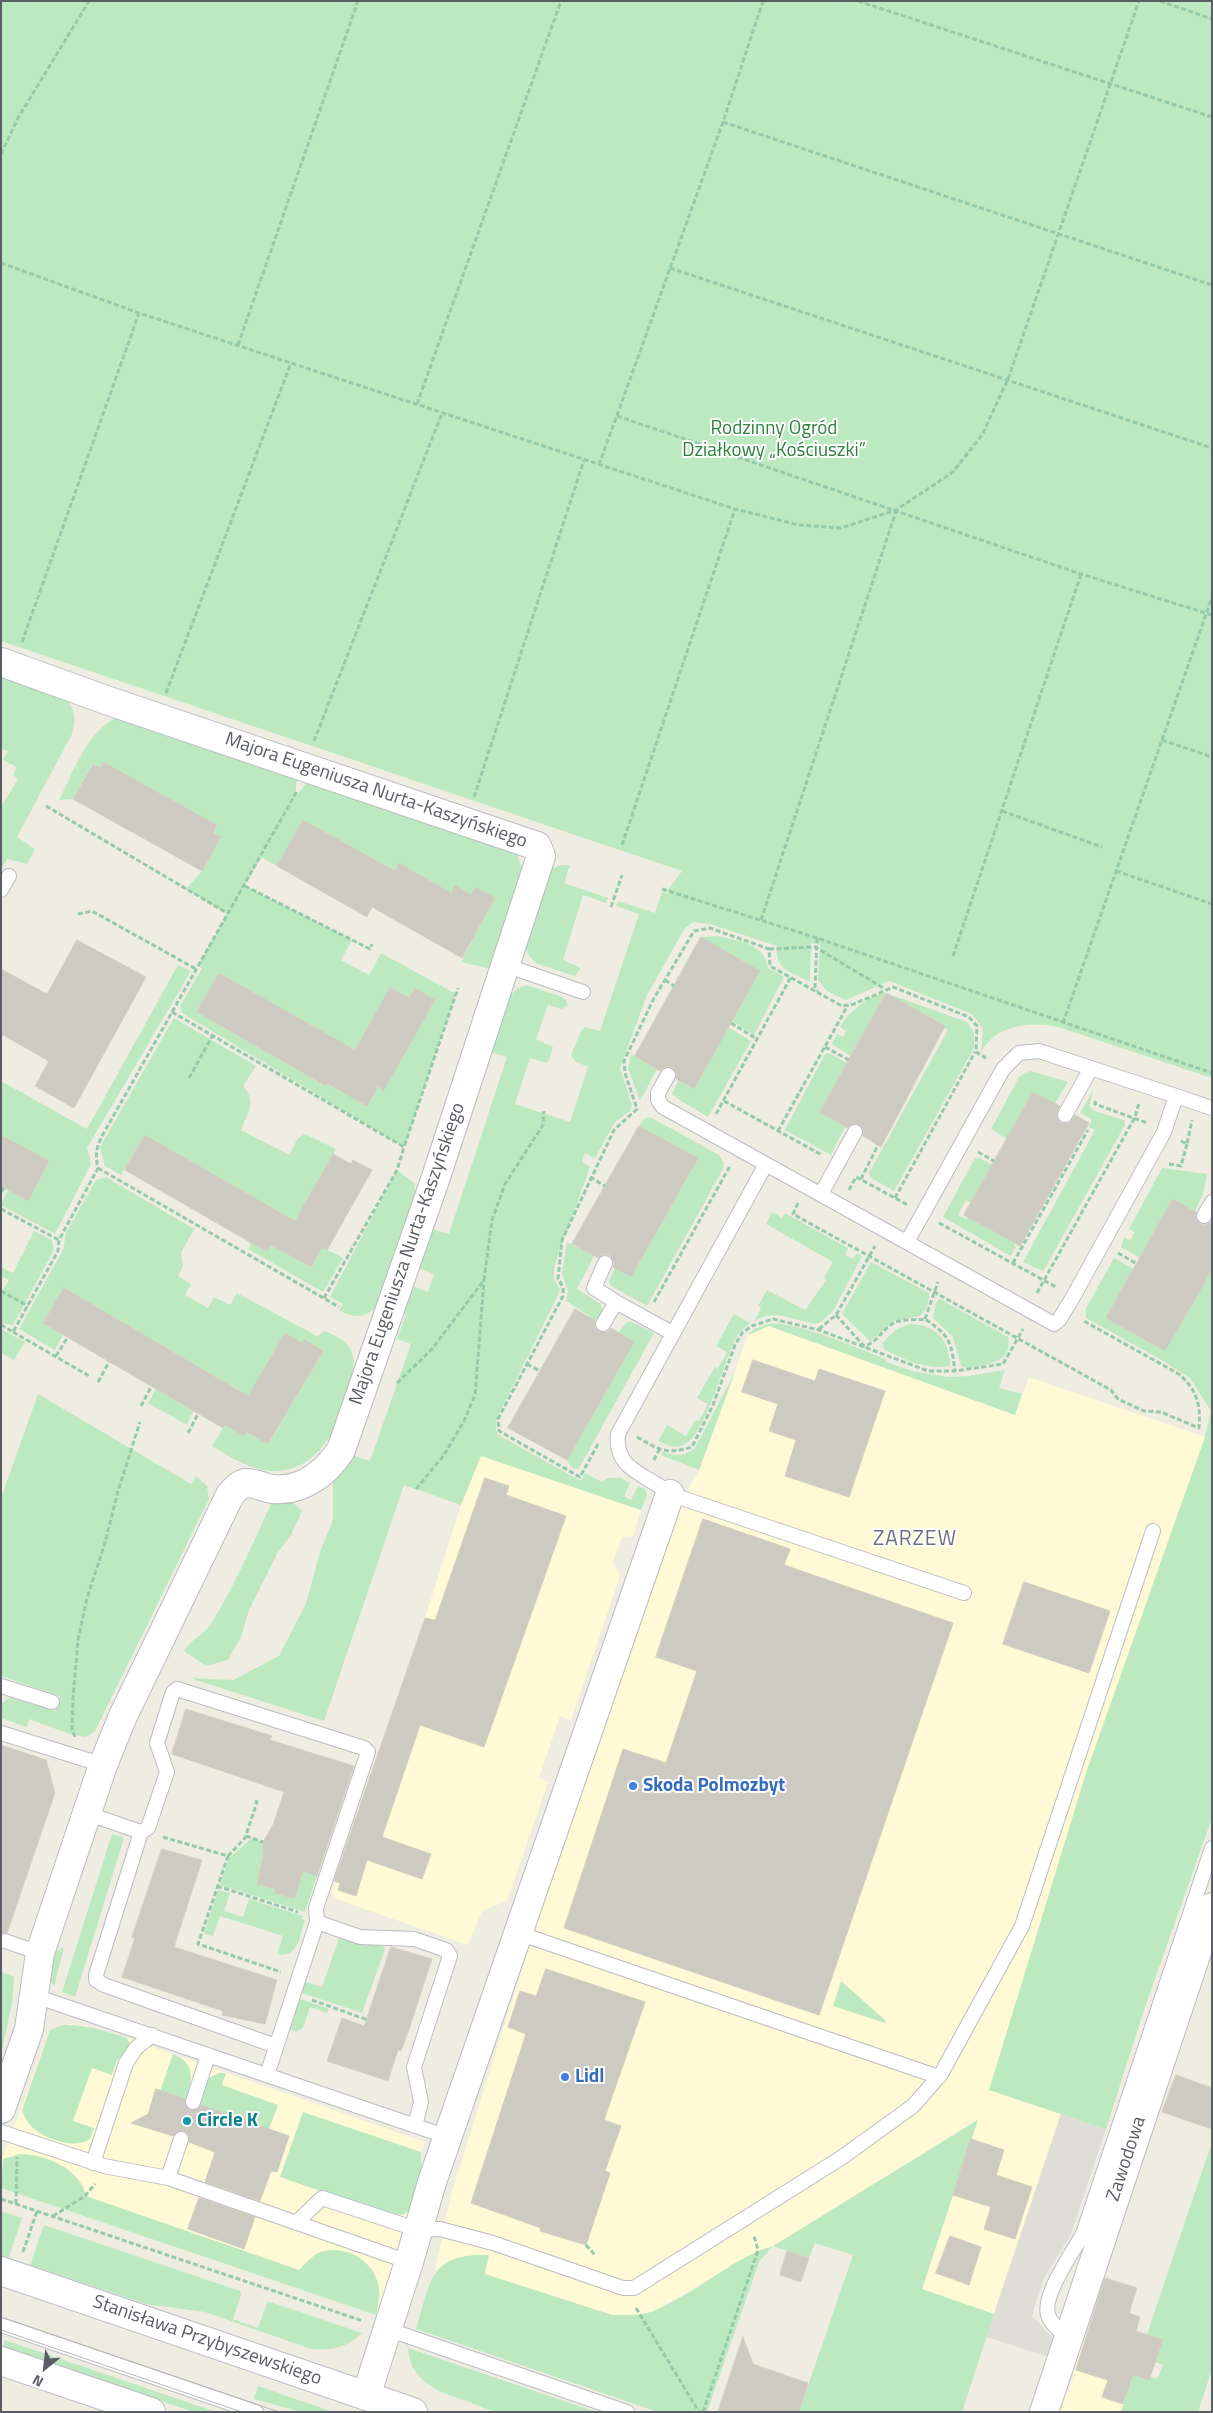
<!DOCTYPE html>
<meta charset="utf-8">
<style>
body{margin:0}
#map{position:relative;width:1213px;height:2413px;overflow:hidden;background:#efede2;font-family:"Titillium Web",sans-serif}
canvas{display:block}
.frame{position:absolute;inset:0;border:2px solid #5a5e64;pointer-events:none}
.north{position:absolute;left:20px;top:2343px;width:50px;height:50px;-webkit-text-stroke:4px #fff;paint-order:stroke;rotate:209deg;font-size:14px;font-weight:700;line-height:20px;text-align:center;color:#5a5e64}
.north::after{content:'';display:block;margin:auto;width:18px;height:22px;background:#5a5e64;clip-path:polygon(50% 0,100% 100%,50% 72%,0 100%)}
</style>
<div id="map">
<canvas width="1213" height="2413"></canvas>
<div class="frame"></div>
<div class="north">N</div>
</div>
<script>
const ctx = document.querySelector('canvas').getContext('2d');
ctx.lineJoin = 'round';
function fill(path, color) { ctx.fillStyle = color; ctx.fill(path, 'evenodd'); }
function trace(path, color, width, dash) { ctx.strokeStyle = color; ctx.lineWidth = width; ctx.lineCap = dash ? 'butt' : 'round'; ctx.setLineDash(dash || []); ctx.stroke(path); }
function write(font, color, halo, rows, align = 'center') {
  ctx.font = font + ' "Titillium Web",sans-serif'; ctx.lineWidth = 4; ctx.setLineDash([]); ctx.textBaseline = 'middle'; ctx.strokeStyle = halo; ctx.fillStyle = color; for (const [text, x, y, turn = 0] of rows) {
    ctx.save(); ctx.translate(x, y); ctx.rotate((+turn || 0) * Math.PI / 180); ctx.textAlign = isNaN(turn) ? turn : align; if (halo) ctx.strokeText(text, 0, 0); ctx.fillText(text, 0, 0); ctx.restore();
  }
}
fill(new Path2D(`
 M769 1326 1015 1415 1029 1377 1205 1437 989 2090 1061 2114 994 2314 922 2290 977 2120 773 2246 758 2250 707 2282 651 2312 633 2316 612 2315 484 2274 488 2255 464 2256 445 2263 435 2271 451 2195 532 1937 673 1516 699 1470 748 1335Z
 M481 1456 641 1510 633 1536 622 1537 617 1550 613 1563 620 1576 571 1720 560 1716 539 1778 548 1782 507 1901 482 1911 468 1945 336 1899 332 1891 425 1618 461 1505Z
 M70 2024 91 2027 127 2038 425 2142 421 2152 425 2176 376 2315 1 2188V2162L50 2030Z
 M1075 2338 1139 2359 1121 2412H1053L1057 2400 1068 2393 1071 2383 1074 2374 1069 2362Z`), '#fff9d6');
fill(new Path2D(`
 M1061 2114 1106 2129 1071 2234 1043 2280 1032 2316 1053 2338 1054 2342 1049 2357 986 2337Z`), '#dfded6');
fill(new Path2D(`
 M1 1H1212V1078L1055 1026C1026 1023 998 1024 981 1052L983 1029 972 1014 889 981 846 1000 827 991 818 980 820 945 811 943 810 982C792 972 774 970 777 946L713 925 694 922 685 928 647 995 620 1068 632 1105 630 1111 615 1122 595 1158 585 1153 582 1162 590 1167 554 1267V1279L560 1289 558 1295 496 1420V1432L500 1436 581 1481 585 1473 602 1482 608 1478H621L630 1483 624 1496 631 1500 638 1486 645 1489 647 1495 641 1510 481 1456 461 1505 404 1485 324 1721 190 1678 233 1680 279 1656 306 1604 320 1552 333 1520V1477L351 1455 370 1461 411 1344 397 1339 406 1315 400 1312 410 1285 428 1292 434 1274 416 1267 429 1228 449 1234 507 1057 487 1051C494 1033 505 989 524 986 531 985 540 990 547 992 555 995 566 996 568 1005L562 1009 548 1005 536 1039 553 1047 549 1060 546 1063 530 1058 515 1104 570 1122 588 1067 575 1061 571 1055 582 1029 585 1027 600 1031 639 914 616 906 618 901 655 913 662 892 671 894 667 891 682 871 1 641Z
 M9 676C39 687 86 692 72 734L17 837 35 849 27 864 7 859 1 869V807L18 779 13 775 17 767 3 760 8 751 1 749V677Z
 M115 718 132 719 297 778 295 797 311 778 507 845 517 855 523 871 491 969 461 962 495 898 475 887 471 895 455 886 451 893 400 864 395 871 303 820 277 866 261 857 245 886 352 940 341 960 369 975 381 953 456 994 404 1147 182 1013 180 1006 202 968 198 966 227 914 186 889 202 871 221 837 213 833 217 825 103 763 100 768 92 764 73 799 59 800C74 771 86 734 115 718ZM219 973 355 1050 390 987 409 998 415 988 435 1000 384 1089 378 1086 367 1106 331 1077 325 1086 197 1012Z
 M561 865H570L564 883 608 898 606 903 583 895 563 960 579 967 580 969 575 976 536 963 530 957 524 944 549 873 552 868Z
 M718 936C738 941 765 943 768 968L784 977 754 1035 732 1021 760 971 701 937Z
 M178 965 191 971 87 1148 91 1164 55 1234 1 1205 8 1190 28 1201 49 1161 1 1135V1081L87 1129Z
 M886 993 967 1022 974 1033V1048L894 1191 870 1177 869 1173 948 1030 886 993 851 1056 833 1045 832 1043 837 1034 843 1037 846 1031 840 1027C849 1012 868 995 886 993Z
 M174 1018 256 1066 243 1086C257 1102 248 1113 241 1130L289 1155 298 1138 305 1134 336 1149 295 1221 145 1135 121 1175 105 1166 100 1147Z
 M728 1027 751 1041 708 1117 681 1101 672 1094 678 1081 694 1089Z
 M829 1053 847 1063 820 1112 845 1127 831 1155 785 1130 825 1054Z
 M631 1054 657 1069 640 1101 628 1068Z
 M1031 1071 1068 1082 1052 1108 1044 1103 1046 1098 1033 1092 1007 1139 991 1129 1019 1077 1024 1073Z
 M1094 1089 1089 1106 1094 1111 1124 1120 1125 1125 1045 1268 1043 1271 1023 1262 1095 1130 1089 1127 1092 1119 1080 1113Z
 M650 1117 719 1155 724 1163 723 1169 647 1306 611 1286 609 1281 615 1268 631 1277 698 1158 639 1126 645 1118Z
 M975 1158H980L992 1165 971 1203 966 1200 958 1215 966 1219 968 1217 1015 1243 1014 1245 1016 1246 1011 1256 943 1217Z
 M1162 1168 1207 1174 1203 1194 1195 1211 1173 1199 1140 1258 1121 1247 1124 1237 1130 1240 1135 1232 1129 1229Z
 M397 1170 414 1183 416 1193 379 1304C367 1317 356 1320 339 1310L343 1304 330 1297Z
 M106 1177 194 1229 181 1253 183 1266 178 1276 191 1284 185 1295 208 1308 214 1297 230 1305 237 1293 317 1336 325 1331C335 1336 345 1339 350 1348 356 1358 353 1371 351 1382 344 1415 326 1459 290 1469 261 1477 235 1460 212 1446L225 1425 244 1436 247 1432 269 1444 323 1351 304 1340 302 1343 285 1333 246 1401 242 1392 64 1288 43 1323 63 1335 55 1350 19 1329 63 1250 66 1233 96 1180Z
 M772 1212 782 1218 785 1213 848 1248 845 1255 853 1259 857 1253 862 1256 833 1311 821 1322 815 1324 779 1315 765 1316 754 1321 761 1308 758 1306 767 1290 805 1310 826 1280 824 1278 833 1262 766 1224Z
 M34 1231 52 1240 54 1250 13 1325 1 1323V1293L9 1280 1 1276V1267L13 1273Z
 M276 1236 291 1256 311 1267 322 1247 343 1258 323 1292 248 1249 252 1243 267 1252Z
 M567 1242 594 1256 577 1289 601 1304 603 1314 599 1322 566 1301 568 1291 562 1274Z
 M1114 1258 1134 1269 1106 1318 1165 1351 1212 1270V1818L1145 2007 1106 2129 989 2090 1086 1773 1205 1437 1211 1411 1190 1378 1163 1361 1086 1318 1085 1310Z
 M871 1262 929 1293C930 1301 926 1311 920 1316L894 1321 870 1341 842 1314Z
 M940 1299 1008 1337C1013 1359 993 1364 977 1366 971 1367 966 1369 961 1366L953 1337 933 1318 936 1302Z
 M734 1314 750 1323C746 1327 740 1331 737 1336 725 1357 705 1438 683 1445 673 1449 667 1445 658 1441L667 1425 686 1436 695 1420 699 1421 708 1404 697 1398 715 1367 718 1368 727 1352 716 1346Z
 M627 1322H632L654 1333 579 1468 576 1469 570 1466 567 1460 633 1342 618 1333Z
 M768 1324C793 1320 859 1349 886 1359V1362L912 1371 948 1377 969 1376 1005 1370 999 1388 1022 1394 1015 1415 769 1326 748 1335 754 1329Z
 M910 1324C937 1325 950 1341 950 1366 928 1370 903 1360 884 1349L882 1343 895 1330Z
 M1 1329 25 1342 14 1360 1 1353Z
 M735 1372 699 1470 661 1455 663 1452C676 1456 684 1457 695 1448Z
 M156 1389 193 1411 187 1425 148 1403Z
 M38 1394 191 1484 196 1476 207 1486 209 1499 95 1731 86 1737 67 1733 29 1719 27 1727 1 1718V1704L10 1697 55 1711 60 1696 1 1676V1498Z
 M290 1500 302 1511 291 1535 278 1552 249 1610 241 1637 228 1660 206 1666 184 1651C191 1639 203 1636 211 1624 235 1585 253 1543 272 1502Z
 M112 1834 124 1838 75 1997 62 1992Z
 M251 1839 263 1842 264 1854 257 1884 275 1889 274 1893 295 1899 303 1871 317 1875 305 1912 220 1885 229 1858Z
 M218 1890 230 1893 224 1911 243 1917 249 1899 303 1916 302 1919 305 1920C300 1935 298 1959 277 1954L283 1936 220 1916 213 1936 204 1934Z
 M339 1938 363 1945 381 1943 385 1949 362 2013 302 1993 306 1982 322 1987Z
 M64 1947 54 1987 49 1977 53 1953Z
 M1 1972 14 1977 12 2004 1 2054Z
 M841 1981 886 2021 885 2023 833 2006Z
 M300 1999 329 2009 327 2013 310 2007 303 2028 296 2032 290 2029Z
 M63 2025C85 2024 106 2031 127 2038L130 2044 117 2061 112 2075 92 2068 73 2121 94 2128 90 2139C74 2150 45 2139 32 2127 27 2122 24 2116 22 2110L50 2030Z
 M173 2054C196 2063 193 2081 185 2100L160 2091Z
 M219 2073H226L222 2085 278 2105 269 2129 199 2104 209 2078Z
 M303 2112 421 2152 422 2168 414 2207 403 2215 383 2213 280 2177Z
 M978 2120 922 2289 994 2314 962 2412H799L853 2255 815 2243 809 2258 773 2246 759 2262 707 2412H658L416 2329C431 2281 429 2253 489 2255L485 2274 612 2315C625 2315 638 2316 651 2312 694 2296 729 2259 773 2246Z
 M1212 2142V2369L1198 2412H1121L1133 2375 1149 2380 1150 2377 1157 2379 1163 2365 1155 2362 1163 2340 1147 2334Z
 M20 2154C46 2155 80 2168 86 2196L299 2270C306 2263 314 2253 324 2251 349 2246 375 2262 379 2288 380 2297 378 2306 376 2315L1 2188 3 2159Z
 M1 2211 22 2218 8 2260 1 2257Z
 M44 2225 240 2291 241 2295 233 2319 258 2328 267 2303 270 2302 362 2333C348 2347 331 2351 311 2349L205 2312 146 2304 30 2265Z
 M5 2340 216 2412H194L3 2347Z
 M408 2348 596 2412C564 2412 530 2413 499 2412 489 2411 479 2406 470 2402 441 2393 410 2383 408 2348Z
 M258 2386 333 2412H301L254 2399Z`), '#bce9c0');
const building = new Path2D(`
 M103 762 217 825 213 833 221 837 202 871 73 799 93 764 100 768Z
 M303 820 395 871 399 863 451 893 455 885 471 895 475 887 495 898 462 958 372 907 367 917 277 866Z
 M701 937 760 971 694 1089 676 1079 677 1074 673 1068 667 1066 660 1071 635 1056Z
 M77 940 146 977 74 1108 35 1086 49 1061 1 1034V969L47 994Z
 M219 973 355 1050 390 987 409 998 415 988 435 1000 384 1090 378 1086 367 1106 327 1083 326 1086 197 1012Z
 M886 993 945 1026 881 1147 863 1136 864 1131 860 1125 854 1123 847 1128 820 1112Z
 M1033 1092 1060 1106 1056 1116 1061 1123H1069L1075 1115 1089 1123 1020 1246 964 1215Z
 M639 1126 698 1158 631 1277 613 1267 614 1262 609 1255 604 1254 598 1258 572 1244Z
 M1 1135 49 1161 28 1201 1 1186Z
 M145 1135 295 1221 333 1154 351 1164 353 1160 372 1170 327 1250 322 1247 311 1267 271 1245 267 1252 125 1170Z
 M1173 1199 1196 1212V1220L1200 1224 1205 1225 1212 1221V1270L1165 1351 1106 1318Z
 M64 1288 248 1396 285 1333 302 1343 304 1339 323 1351 268 1444 247 1432 244 1436 225 1425 223 1428 43 1323Z
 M575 1309 595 1320V1328L599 1332H607L611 1328 634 1342 567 1460 508 1428Z
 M753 1360 815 1381 819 1369 885 1391 849 1497 785 1476 796 1440 769 1431 778 1404 742 1392Z
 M485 1478 509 1486 506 1495 566 1516 484 1747 420 1725 382 1837 431 1854 422 1879 367 1860 356 1896 338 1890 340 1883 334 1881 425 1618 435 1620Z
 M703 1519 790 1549 784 1565 953 1623 819 2015 564 1928 623 1749 666 1763 697 1671 656 1657Z
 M1024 1582 1110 1611 1089 1673 1003 1644Z
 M186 1709 272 1736 270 1740 354 1766 317 1876 303 1871 295 1899 274 1893 275 1889 257 1884 263 1856V1842L273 1825 284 1792 172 1754Z
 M1 1745 46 1760 55 1793 7 1933H1Z
 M162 1849 202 1860 174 1947 277 1980 265 2024 222 2015 223 2011 122 1977 135 1938 132 1937Z
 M391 1947 432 1959 408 2032 401 2051 398 2050 388 2081 327 2061 342 2018 364 2026Z
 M546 1969 645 2002 604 2120 621 2126 605 2171 610 2173 586 2245 540 2231 541 2228 471 2203 526 2034 508 2027 520 1991 536 1996Z
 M1176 2075 1212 2088V2129L1162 2112Z
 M156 2089 185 2099V2104L190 2110H195L201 2105 289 2136 277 2172 271 2171 260 2201 205 2182 215 2152 189 2142V2137L184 2131H179L173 2136 131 2123 148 2114Z
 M971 2139 1004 2150 996 2175 1032 2187 1015 2239 984 2229 991 2207 953 2195Z
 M199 2198 255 2217 244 2249 188 2229Z
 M950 2236 981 2247 969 2285 936 2273Z
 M787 2251 809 2258 801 2282 780 2275Z
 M1105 2278 1137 2288 1129 2313 1140 2317 1136 2331 1163 2340 1149 2380 1133 2375 1123 2404 1102 2397 1108 2380 1076 2370Z
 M743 2337 753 2364 808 2383 799 2412H718Z`);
fill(building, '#cccac1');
trace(building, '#d4d0c0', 1);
const service = new Path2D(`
 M1 890 9 876
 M505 965 583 992
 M668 1075 658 1093V1100L663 1107 1054 1324 1059 1320 1073 1297 1164 1132 1176 1096 1039 1051 1019 1053 1003 1069 907 1242
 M1176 1096 1212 1108
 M1065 1115 1091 1068
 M766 1164 618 1434C614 1471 646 1473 670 1494L964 1593
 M821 1194 855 1132
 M1204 1216 1212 1202
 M605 1263 594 1288 616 1302
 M603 1324 616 1302 672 1333
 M1 1686 52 1702
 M1 1733 103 1765
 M86 1813 141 1832 148 1828 167 1772 157 1743 173 1692 177 1689 364 1748 368 1752 316 1908 317 1922 267 2075
 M141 1832 96 1975V1980L104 1985 276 2046
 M317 1922 360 1937 414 1939 446 1950 450 1956 414 2067 421 2102 415 2126
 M518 1933 939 2077
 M5 1941 40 1953
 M35 1996 448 2137
 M193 2102 208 2055
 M1 2132 104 2166 168 2178 409 2262
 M93 2163 126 2063 136 2048 152 2035
 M168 2178 181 2139
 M296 2223 322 2198 419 2230 440 2229 493 2243 623 2288H634L841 2158 913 2106 941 2074 1022 1926 1153 1531
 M1 2325 256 2412
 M387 2329 627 2412
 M1068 2338C1061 2332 1051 2324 1048 2315 1042 2295 1073 2252 1083 2234L1212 1848`);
const minor = new Path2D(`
 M1 662 106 700 537 846 541 856 435 1180 341 1450C326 1473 302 1492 273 1489 264 1488 254 1482 246 1483 239 1484 234 1491 230 1495L123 1716 103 1765 40 1953 29 2029 1 2109
 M366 2396 409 2262 432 2182 670 1494
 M1044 2412 1212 1907`);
const secondary = new Path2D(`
 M1 2271 413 2412
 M1 2361 151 2412`);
trace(service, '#babcc2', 16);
trace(minor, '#babcc2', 30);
trace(secondary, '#bbbdc5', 30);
trace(new Path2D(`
 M858 1 1212 117
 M1160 1 1212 19
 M723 122 1212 285
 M1 154 18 118 89 1
 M1 263 139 313 735 509 799 525 841 528 896 510 953 472 982 435 1008 379 1139 1
 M670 268 1212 448
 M238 345 358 1
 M417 404 561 1
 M617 416 1081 574 1212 615
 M599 465 723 122 763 1
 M22 642 139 313
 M166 693 291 363
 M1162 740 1212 757
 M314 741 442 413
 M474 797 584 460
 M46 806 227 913
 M1002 811 1102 847
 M622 845 735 509
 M1116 871 1212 904
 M245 886 370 949 372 944
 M662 889 817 938 1212 1073
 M611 907 622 875
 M78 914 92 911 196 969
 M761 920 896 511
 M817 938 815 987 817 991
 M769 949 815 947 885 989
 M953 956 1081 574
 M665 980 674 986
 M172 1012 404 1147 458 988
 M731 1023 757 1039
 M1063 1023 1212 597
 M825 1047 849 1060
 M189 1078 213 1035
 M724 1101 822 1155
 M1096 1101 1095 1104 1147 1123
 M716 1114 791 977
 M778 1131 848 1005
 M1181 1141 1187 1144 1192 1120
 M978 1152 994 1161
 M1169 1164 1181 1166 1187 1144
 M98 1168 339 1307
 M590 1177 605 1186
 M861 1179 878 1145
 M849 1190 856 1177 908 1205
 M1 1192 4 1188
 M895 1198 975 1052
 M798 1203 793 1214 1111 1390 1118 1399 1144 1411 1161 1412 1199 1428C1201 1405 1197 1390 1179 1374L1082 1320
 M1 1209 59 1240
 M939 1223 1056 1287
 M1118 1253 1137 1264
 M1013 1263 1088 1130
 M1 1291 28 1306
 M1037 1293 1135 1117 1139 1103
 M324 1298 397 1170 404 1147
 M654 1302 730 1166
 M836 1315 864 1346C878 1343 882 1328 896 1322 904 1319 916 1320 925 1319 950 1336 951 1341 955 1371
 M925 1319 938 1282
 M1 1325 13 1332 58 1251 59 1240 98 1168C94 1152 98 1143 106 1129L297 791
 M819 1329 836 1315 875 1246
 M13 1332 91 1377
 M56 1356 68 1337
 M527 1364 540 1371
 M98 1382 109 1362
 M397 1383 432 1349 484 1280 492 1220 505 1184 543 1125 544 1111
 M141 1406 151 1387
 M188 1433 198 1414
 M637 1437C659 1450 667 1455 692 1447L713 1405 735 1345 742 1333 752 1326 773 1319 819 1330 928 1371H955L1003 1364 1023 1329
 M598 1444 580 1477 499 1431 498 1419 563 1296V1287L558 1279 562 1240 614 1130 637 1109 625 1073 624 1061 653 1000 694 931 710 928 769 949 770 966 842 1006 854 1004 893 987 969 1017 977 1026 976 1052 986 1058
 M654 1460 660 1448
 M416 1489 444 1455 464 1421 475 1395 484 1280
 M75 1737 72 1730 73 1698 78 1640 87 1598 105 1543 118 1491 140 1422
 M246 1836 263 1842
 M163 1837 228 1856 198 1944 281 1972
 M228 1856 245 1838 257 1802 253 1800
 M217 1886 298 1912
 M312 2000 368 2020
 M1 2199 363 2321
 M16 2204 17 2157
 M53 2216 85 2196 95 2184
 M586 2245 595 2255
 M23 2252 37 2211
 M636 2308 699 2412
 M703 2412 758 2250 754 2236`), '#94caa9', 3, [5, 2.5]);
trace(service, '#fff', 14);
trace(minor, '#fff', 28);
trace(secondary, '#fff', 28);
trace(new Path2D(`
 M1 2317 279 2412
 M1 2330 242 2412`), '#b6b7b7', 1);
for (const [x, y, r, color] of [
 [633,1786,5,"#3f7fe0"],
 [565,2077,5,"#3f7fe0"],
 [187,2121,5,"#0f9aa8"]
]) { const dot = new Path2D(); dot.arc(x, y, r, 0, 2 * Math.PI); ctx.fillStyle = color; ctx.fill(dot); trace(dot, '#fff', 2); }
write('19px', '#2b8238', '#fff', [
 ["Rodzinny Ogród",774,429],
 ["Działkowy „Kościuszki”",774,451]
]);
write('19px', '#5a5e64', '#fff', [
 ["Majora Eugeniusza Nurta-Kaszyńskiego",376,791,19],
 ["Majora Eugeniusza Nurta-Kaszyńskiego",408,1254,-71],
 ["Zawodowa",1127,2159,-72],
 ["Stanisława Przybyszewskiego",207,2341,19]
]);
write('bold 19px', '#366cbe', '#fff', [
 ["Skoda Polmozbyt",643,1786],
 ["Lidl",575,2077]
], 'left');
write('bold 19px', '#0d838f', '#fff', [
 ["Circle K",197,2121]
], 'left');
ctx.letterSpacing = '1px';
write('21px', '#6b7076', '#fff', [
 ["ZARZEW",915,1540]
]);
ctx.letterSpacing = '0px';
</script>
